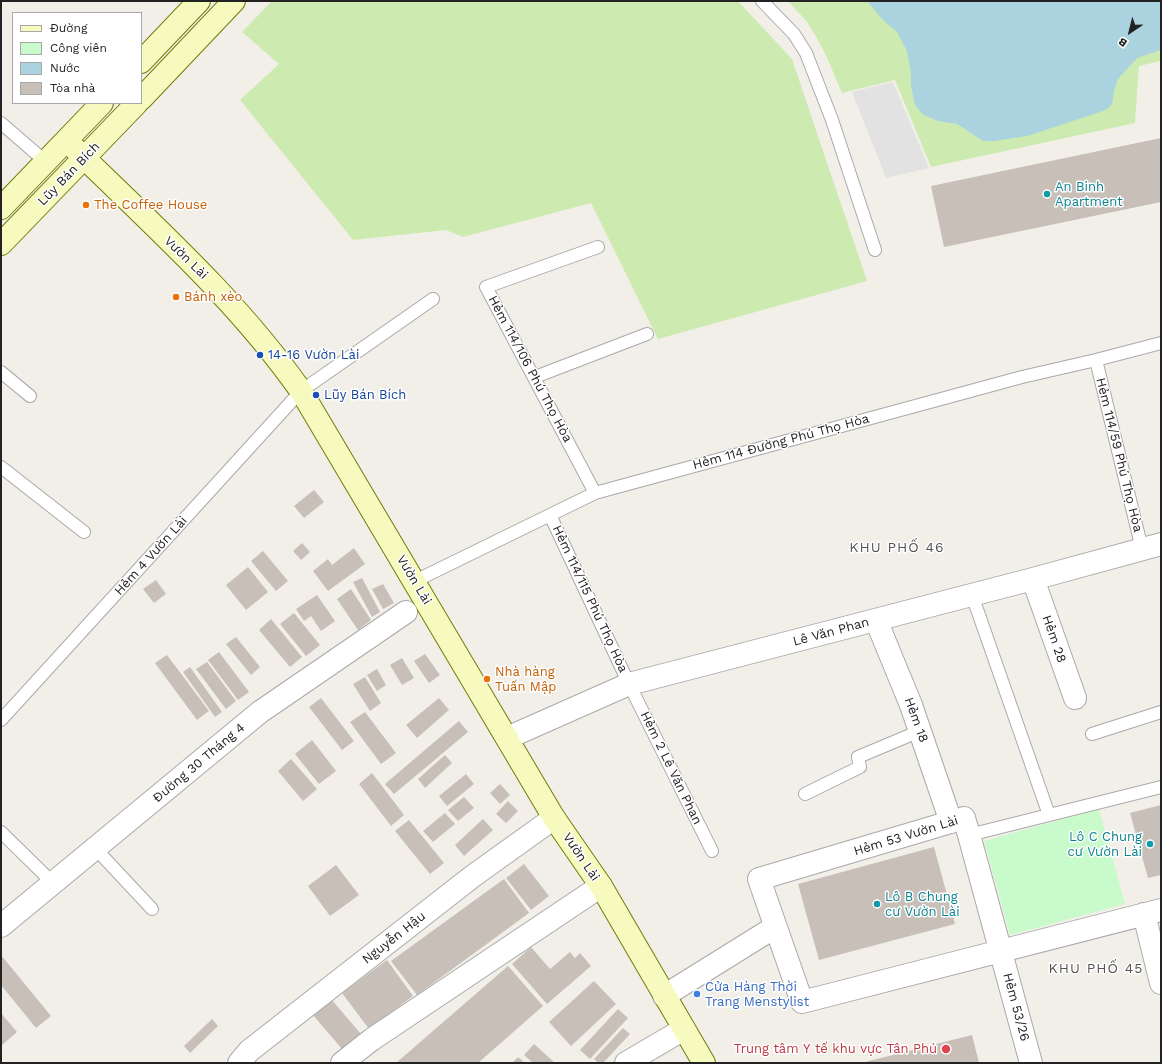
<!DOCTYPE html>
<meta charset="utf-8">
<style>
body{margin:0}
#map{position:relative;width:1162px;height:1064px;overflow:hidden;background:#f2efe9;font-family:"Work Sans",sans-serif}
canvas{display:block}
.frame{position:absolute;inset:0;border:2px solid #222;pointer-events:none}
.legend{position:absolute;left:12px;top:12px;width:130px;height:92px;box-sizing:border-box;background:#fff;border:1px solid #a7a7a7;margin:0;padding:5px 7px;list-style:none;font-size:12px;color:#222}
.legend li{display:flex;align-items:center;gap:8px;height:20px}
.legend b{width:20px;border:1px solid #a7a7a7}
.north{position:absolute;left:1110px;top:12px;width:40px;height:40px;-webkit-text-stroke:3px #fff;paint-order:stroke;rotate:215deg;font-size:11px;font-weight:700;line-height:16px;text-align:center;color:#222}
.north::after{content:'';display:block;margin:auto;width:14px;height:18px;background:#222;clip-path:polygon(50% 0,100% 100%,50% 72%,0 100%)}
</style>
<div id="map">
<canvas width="1162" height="1064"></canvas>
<div class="frame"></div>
<ul class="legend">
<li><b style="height:5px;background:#f7fabf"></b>Đường</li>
<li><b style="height:11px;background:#c8facc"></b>Công viên</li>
<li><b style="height:11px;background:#aad3df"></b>Nước</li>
<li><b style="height:11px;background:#c7bfb8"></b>Tòa nhà</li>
</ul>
<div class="north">B</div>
</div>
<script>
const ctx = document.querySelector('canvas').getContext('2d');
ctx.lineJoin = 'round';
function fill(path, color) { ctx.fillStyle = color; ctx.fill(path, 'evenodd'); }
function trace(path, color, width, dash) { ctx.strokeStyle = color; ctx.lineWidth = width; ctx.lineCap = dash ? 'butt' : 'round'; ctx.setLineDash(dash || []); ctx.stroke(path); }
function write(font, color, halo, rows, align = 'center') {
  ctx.font = font + ' "Work Sans",sans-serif'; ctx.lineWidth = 3; ctx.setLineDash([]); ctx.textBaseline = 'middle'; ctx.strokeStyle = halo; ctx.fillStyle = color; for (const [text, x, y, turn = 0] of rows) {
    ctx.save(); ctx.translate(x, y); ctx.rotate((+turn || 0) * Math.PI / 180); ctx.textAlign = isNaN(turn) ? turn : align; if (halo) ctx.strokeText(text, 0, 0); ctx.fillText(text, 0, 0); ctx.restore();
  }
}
fill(new Path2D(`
 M272 1H738L792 59 867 281 658 339 591 203 463 237 446 230 353 240 240 100 279 64 242 32Z
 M788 1H1161V61L1139 66 1135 123 931 167 895 80 842 93C832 69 822 44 807 22 801 15 794 8 788 1Z`), '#cdebb0');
fill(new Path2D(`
 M1099 809 1125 904 1010 935 984 841Z`), '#c8facc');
fill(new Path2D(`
 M893 82 929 168 886 178 852 92Z`), '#e2e2e2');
fill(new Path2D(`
 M867 1H1161V50L1137 58 1118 79 1114 91 1112 104 1106 110 1027 136 995 141H983L957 124 938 121 924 115 915 105 911 86V74L907 51 897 32 883 20Z`), '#aad3df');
fill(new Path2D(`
 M1161 138V202L944 247 931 186Z
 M314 490 324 502 304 518 294 506Z
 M302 543 310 552 301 560 293 551Z
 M354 548 365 564 328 591 313 571 328 559 332 565Z
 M263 551 288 581 276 591 251 561Z
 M248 567 268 592 246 610 226 585Z
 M362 578 380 612 372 617 353 582Z
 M156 580 166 594 154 603 143 589Z
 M383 584 394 603 383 609 372 589Z
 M351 589 371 620 358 630 337 599Z
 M317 595 335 621 321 631 311 616 304 621 296 609Z
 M294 613 320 645 306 656 280 624Z
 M271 619 302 657 290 667 259 630Z
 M236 637 260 667 251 675 226 644Z
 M219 652 249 692 238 700 208 660Z
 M425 654 440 675 429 683 414 661Z
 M167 655 209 711 197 720 155 663Z
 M402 658 414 678 402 685 390 665Z
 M207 662 236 701 226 709 196 669Z
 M190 667 222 712 215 717 183 672Z
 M377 669 386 685 377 691 367 675Z
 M365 677 381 703 370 711 353 684Z
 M321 698 354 741 342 750 309 707Z
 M439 698 449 710 417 738 406 725Z
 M365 712 396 753 381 764 350 722Z
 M459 721 468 732 394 794 385 784Z
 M312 740 336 771 319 784 295 754Z
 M445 755 452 763 425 788 418 779Z
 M291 759 317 789 303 801 278 771Z
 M372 773 404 815 391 826 359 784Z
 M466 774 474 784 447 806 439 796Z
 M500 784 510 795 500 804 490 793Z
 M464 797 474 808 458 821 448 810Z
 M508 801 518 811 506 823 496 814Z
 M1161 805V875L1148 878 1130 813Z
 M445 813 455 824 433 842 423 831Z
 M483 819 493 830 464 856 455 845Z
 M409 820 444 863 430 874 395 831Z
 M934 847 955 924 819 960 798 884Z
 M524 864 549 896 531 910 506 878Z
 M336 865 359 895 330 916 308 886Z
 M504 879 529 913 417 995 391 961Z
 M531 947 550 969 570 952 575 958 580 953 591 966 547 1004 512 964Z
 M1 955 51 1016 36 1028 1 985Z
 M387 960 413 996 369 1029 342 993Z
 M508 966 543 1006 478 1063H396Z
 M594 981 616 1004 571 1046 549 1022Z
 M331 999 361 1034 342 1049 313 1015Z
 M618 1009 628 1018 590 1059 580 1050Z
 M1 1013 17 1032 1 1046Z
 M212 1019 218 1026 190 1053 184 1046Z
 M623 1028 630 1034 603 1063H598L594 1059Z
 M972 1035 979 1063H865V1062Z
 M534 1044 555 1063H533L524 1055Z
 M518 1057 525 1063H512Z`), '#c7bfb8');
const lane = new Path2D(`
 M762 1 794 34 806 53 832 120 875 250
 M1 123 46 162
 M1096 360 1142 549
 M1 372 30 396
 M535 377 647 334
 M1 467 84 532
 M595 493 486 287 598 247
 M550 515 629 684 712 851
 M415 581 595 493 1022 377 1096 360 1161 343
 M972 595 1049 815
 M1 720 301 391 433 299
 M1092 734 1161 712
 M805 794 860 767 858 757 920 731
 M1 832 53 883
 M969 835 1161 787
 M95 848 152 909`);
const street = new Path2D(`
 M1033 579 1075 698
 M876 620 911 705 951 822
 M507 738 629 684 1033 579 1161 544
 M1144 914 1161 983
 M1 926 260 712 406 612
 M664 996 775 927
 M239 1063 249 1051 473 876 554 818
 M342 1063 371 1040 601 886
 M626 1063 684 1029
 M1031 1063 969 835 964 818 759 879 802 1002 1161 910`);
const secondary = new Path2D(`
 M141 62 199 1
 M141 99 234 1
 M67 141C148 221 235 297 301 391L554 818 601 886 704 1063
 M1 208 102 103
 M1 244 137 103`);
trace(lane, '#a9a9a9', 14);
trace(street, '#a9a9a9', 24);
trace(secondary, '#707d05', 24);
trace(lane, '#fff', 12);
trace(street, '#fff', 22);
trace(secondary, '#f7fabf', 22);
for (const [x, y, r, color] of [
 [1047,194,4,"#0f9aa8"],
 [86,205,4,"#e8710a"],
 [176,297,4,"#e8710a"],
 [260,355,4,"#1a4fb4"],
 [316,395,4,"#1a4fb4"],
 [487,679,4,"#e8710a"],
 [1150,844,4,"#0f9aa8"],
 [877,904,4,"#0f9aa8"],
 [697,994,4,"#3f7fe0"],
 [946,1049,5,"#e0444e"]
]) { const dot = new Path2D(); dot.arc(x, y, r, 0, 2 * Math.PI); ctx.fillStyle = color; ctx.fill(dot); trace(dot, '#fff', 1.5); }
write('13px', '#222', '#fff', [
 ["Lũy Bán Bích",69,174,-46],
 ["Vườn Lài",186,258,44],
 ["Hẻm 114/106 Phú Thọ Hòa",530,369,62],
 ["Hẻm 114 Đường Phú Thọ Hòa",781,442,-15],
 ["Hẻm 114/59 Phú Thọ Hòa",1119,455,76],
 ["Hẻm 4 Vườn Lài",151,556,-48],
 ["Vườn Lài",414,580,59],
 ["Hẻm 114/115 Phú Thọ Hòa",590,599,65],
 ["Lê Văn Phan",831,632,-15],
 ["Hẻm 28",1054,639,71],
 ["Hẻm 18",916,720,70],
 ["Đường 30 Tháng 4",199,763,-40],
 ["Hẻm 2 Lê Văn Phan",671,768,64],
 ["Hẻm 53 Vườn Lài",906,836,-17],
 ["Vườn Lài",581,857,56],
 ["Nguyễn Hậu",394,938,-38],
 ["Hẻm 53/26",1016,1007,75]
]);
write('13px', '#0d838f', '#fff', [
 ["An Binh",1055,187],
 ["Apartment",1055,202],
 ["Lô C Chung",1142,837,"right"],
 ["cư Vườn Lài",1142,852,"right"],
 ["Lô B Chung",885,897],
 ["cư Vườn Lài",885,912]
], 'left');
write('13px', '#c56008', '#fff', [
 ["The Coffee House",94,205],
 ["Bánh xèo",184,297],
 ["Nhà hàng",495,672],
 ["Tuấn Mập",495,687]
], 'left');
write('13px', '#164399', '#fff', [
 ["14-16 Vườn Lài",268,355],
 ["Lũy Bán Bích",324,395]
], 'left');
write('13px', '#366cbe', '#fff', [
 ["Cửa Hàng Thời",705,987],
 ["Trang Menstylist",705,1002]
], 'left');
write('13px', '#be3a42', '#fff', [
 ["Trung tâm Y tế khu vực Tân Phú",937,1049]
], 'right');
ctx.letterSpacing = '1px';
write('14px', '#555', '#fff', [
 ["KHU PHỐ 46",897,548],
 ["KHU PHỐ 45",1096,969]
]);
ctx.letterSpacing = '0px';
</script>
